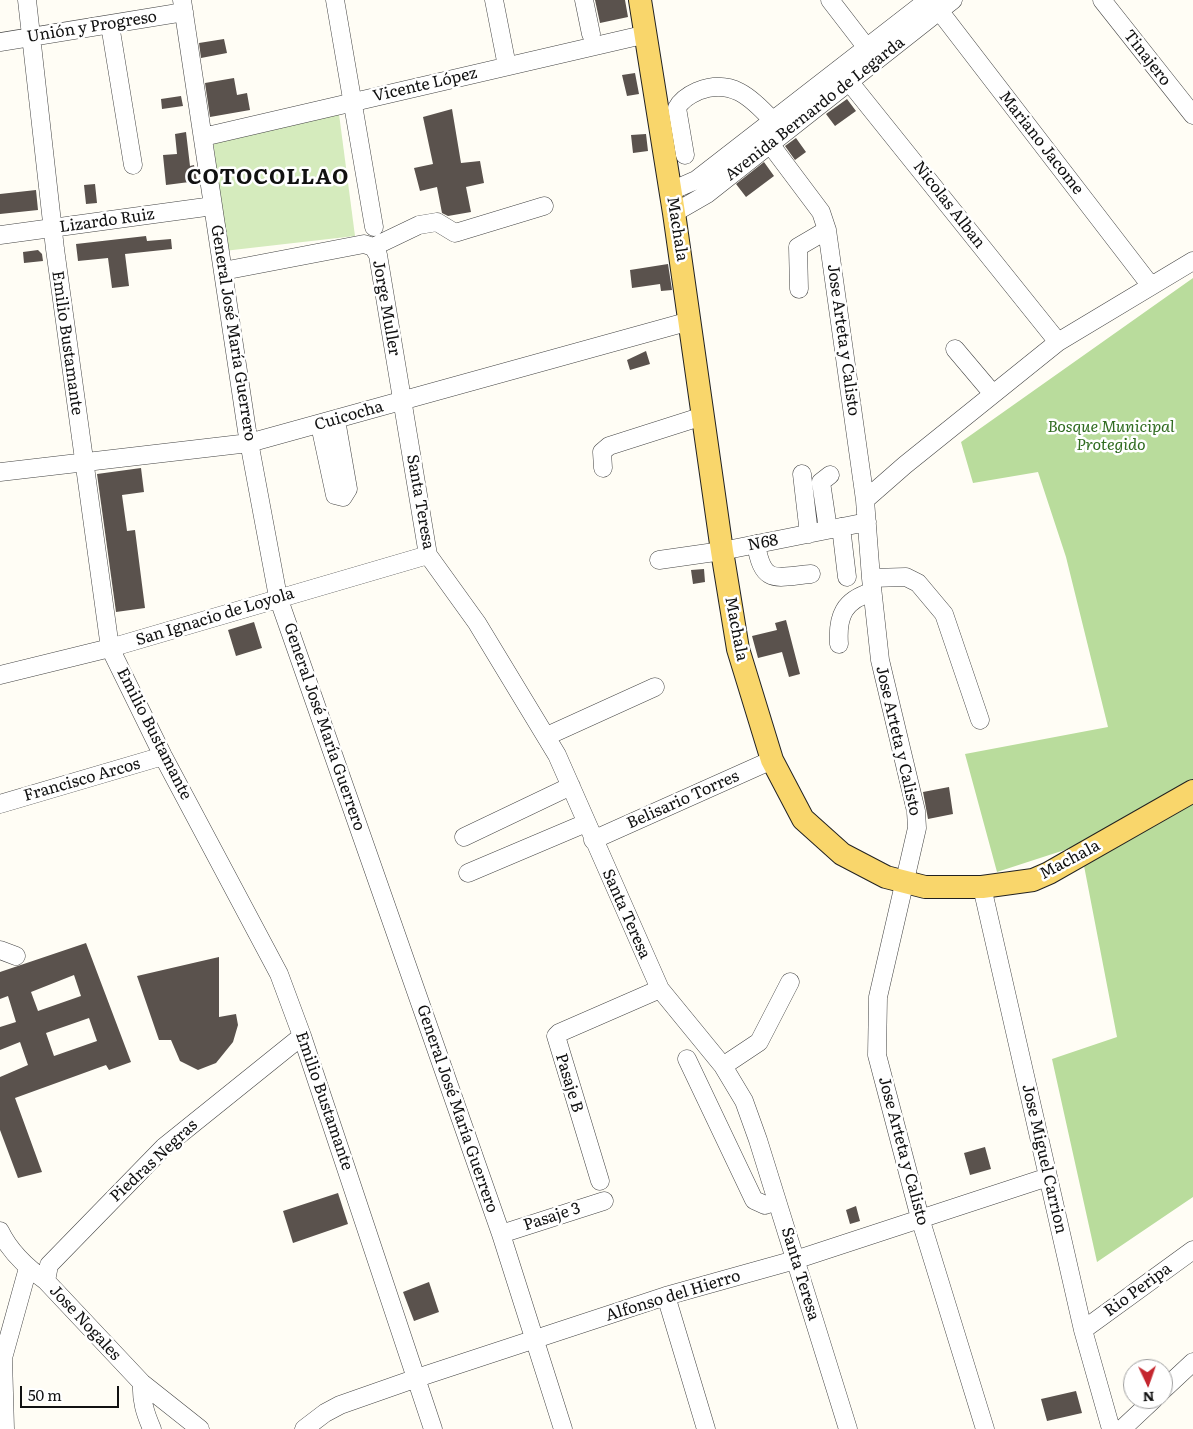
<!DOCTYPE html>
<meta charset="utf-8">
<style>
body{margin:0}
#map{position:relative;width:1193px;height:1429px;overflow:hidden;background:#fffdf5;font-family:Literata,serif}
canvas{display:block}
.north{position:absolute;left:1123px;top:1359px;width:50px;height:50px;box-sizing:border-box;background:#fff;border:1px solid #a0a0a0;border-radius:50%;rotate:177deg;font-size:14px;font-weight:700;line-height:20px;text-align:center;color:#111}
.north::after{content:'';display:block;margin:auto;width:18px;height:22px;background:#c4262e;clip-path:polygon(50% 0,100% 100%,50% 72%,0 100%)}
.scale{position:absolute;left:20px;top:1386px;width:99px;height:22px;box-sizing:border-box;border:2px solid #111;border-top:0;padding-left:6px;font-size:15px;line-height:18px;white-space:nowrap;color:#111;-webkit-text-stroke:4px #fff;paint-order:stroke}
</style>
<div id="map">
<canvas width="1193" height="1429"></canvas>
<div class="north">N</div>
<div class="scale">50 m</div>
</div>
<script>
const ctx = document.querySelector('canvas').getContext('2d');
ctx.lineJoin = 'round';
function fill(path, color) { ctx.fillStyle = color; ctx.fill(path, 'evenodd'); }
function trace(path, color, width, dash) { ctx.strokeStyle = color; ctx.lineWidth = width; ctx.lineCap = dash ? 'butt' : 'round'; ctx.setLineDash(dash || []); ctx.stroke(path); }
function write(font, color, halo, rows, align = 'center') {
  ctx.font = font + ' Literata,serif'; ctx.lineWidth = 5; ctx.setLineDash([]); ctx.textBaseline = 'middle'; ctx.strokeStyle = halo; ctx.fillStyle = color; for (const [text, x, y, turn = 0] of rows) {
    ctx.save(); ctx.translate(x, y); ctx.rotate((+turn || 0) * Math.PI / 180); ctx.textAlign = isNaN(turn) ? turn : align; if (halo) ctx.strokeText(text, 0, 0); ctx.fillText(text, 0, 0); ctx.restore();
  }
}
fill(new Path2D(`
 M339 114 355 236 224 251 213 139Z`), '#d5ebbd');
fill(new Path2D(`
 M1193 278V1197L1097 1262 1052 1059 1117 1037 1080 845 997 872 965 754 1108 727 1066 557 1038 472 973 483 961 442Z`), '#b9dc9c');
fill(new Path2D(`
 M595 0H625L628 17 600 23Z
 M224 39 227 53 201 58 199 43Z
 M635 73 639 94 627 96 622 75Z
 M234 78 237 95 247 93 250 110 210 117 205 83Z
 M181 96 183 106 162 109 161 99Z
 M847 99 856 111 835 126 826 114Z
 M452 109 461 163 480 161 484 183 466 187 471 212 448 216 442 213 437 187 420 191 414 168 433 164 423 117Z
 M186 132 190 166 194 165 197 181 166 185 163 155 177 154 175 134Z
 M646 134 648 151 633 153 631 135Z
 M796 138 806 152 795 160 785 146Z
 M764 162 774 176 746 197 736 184Z
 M95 184 97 203 86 204 84 185Z
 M36 190 38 210 0 214V194Z
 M146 236 147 241 171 239 172 249 125 254 129 286 112 288 108 258 78 261 76 244Z
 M38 250 42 254 43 261 24 263 23 252Z
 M668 264 672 290 661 291 660 284 632 288 630 270Z
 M646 351 650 364 630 370 627 360Z
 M141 468 144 492 122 495 127 531 135 530 145 608 116 612 97 474Z
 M704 569 705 582 693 584 691 570Z
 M786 620 800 674 789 677 782 652 758 658 752 636 777 630 775 623Z
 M254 622 262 648 236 656 228 630Z
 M949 787 953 814 928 819 923 792Z
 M86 943 131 1062 109 1070 106 1065 15 1098 42 1172 18 1178 0 1130V1077L28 1065 20 1042 0 1050V1027L16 1022 8 996 0 999V972ZM74 975 81 996 38 1011 31 992ZM89 1018 97 1041 54 1056 46 1033Z
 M219 957V1017L236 1014 238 1025 233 1042 216 1063 198 1070 180 1061 171 1040H159L137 976Z
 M985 1147 991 1169 970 1175 964 1153Z
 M338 1193 348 1224 293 1243 283 1211Z
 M856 1206 860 1221 850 1224 846 1210Z
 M429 1282 439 1312 414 1321 403 1292Z
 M1076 1391 1082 1413 1047 1421 1041 1399Z`), '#5a524d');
const minor = new Path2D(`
 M27 0 55 249 110 648 163 756 279 974 302 1036 433 1429
 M182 0 247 431 278 597 501 1234 563 1429
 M335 0 374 227
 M494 0 507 66
 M584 0 591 34
 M830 0 867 48
 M931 0 1151 286
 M1102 0 1193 115
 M110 25 133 165
 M0 42 184 12
 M839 69 1058 342
 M203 137 647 34
 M770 144 821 212 827 230 865 500 871 578 880 660 916 811 917 828 878 997 877 1055 920 1218 985 1429
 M685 155 677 108C681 100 689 95 698 91 731 78 751 97 773 121
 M671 191 696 180 928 0
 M674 213 707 194 953 0
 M0 235 213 206
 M373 247 419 225 437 222 455 233 544 206
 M223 271 364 244 373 247 378 255 428 555 477 623 557 755 660 989 723 1066 744 1101 758 1140 848 1429
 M799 289 798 247 827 230
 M955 349 993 394
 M320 425 335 495 343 497 348 489 336 420
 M603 468 602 452 609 446 703 416
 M0 472 249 443 690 321
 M802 474 809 534
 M865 500 905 465 1058 342 1193 261
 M841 527 847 577
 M828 529 821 482 830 475
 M756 544C763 586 776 577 811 574
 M659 560 722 551 867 522
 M871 578 906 577 918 583 944 614 980 720
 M839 644C837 616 844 600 872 592
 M0 675 110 648 428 555
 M547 736 655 687
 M0 804 163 756
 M464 837 571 786
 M593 840 772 760
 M468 873 586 823
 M982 887 1083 1330 1111 1429
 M0 950 16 956
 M687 1059 754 1200 765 1205 777 1201
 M723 1066 759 1042 790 982
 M600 1181 556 1036 559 1033 660 989
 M0 1231C10 1252 26 1267 46 1281L142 1383 200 1429
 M501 1234 604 1201
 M46 1281 49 1265 164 1147 302 1036
 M666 1296 706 1429
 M1083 1330 1193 1250
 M142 1383C141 1400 145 1413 152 1429
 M1163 1390 1193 1362
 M5 1429 3 1358 28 1268
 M304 1429 325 1413 340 1405 417 1378 666 1296 795 1260 1048 1177
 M1122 1429 1154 1399`);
const major = new Path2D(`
 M640 0 674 213 722 551 738 649 772 760 803 819 842 854 886 877 925 887H982L1033 880 1049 873 1193 791`);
trace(minor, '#444', 19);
trace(major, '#222', 24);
trace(minor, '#fff', 18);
trace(major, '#f9d66b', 22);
write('16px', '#111', '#fff', [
 ["Unión y Progreso",92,27,-9],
 ["Tinajero",1147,58,52],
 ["Vicente López",425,85,-13],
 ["Avenida Bernardo de Legarda",815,109,-38],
 ["Mariano Jacome",1041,143,52],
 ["Nicolas Alban",949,205,52],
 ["Lizardo Ruiz",107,221,-8],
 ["Machala",677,229,81],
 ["Jorge Muller",386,308,80],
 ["General José María Guerrero",233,333,81],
 ["Jose Arteta y Calisto",843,340,82],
 ["Emilio Bustamante",67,343,82],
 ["Cuicocha",349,416,-16],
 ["Santa Teresa",420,502,80],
 ["N68",763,543,-11],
 ["San Ignacio de Loyola",215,617,-17],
 ["Machala",736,629,79],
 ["General José María Guerrero",324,727,71],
 ["Emilio Bustamante",154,734,63],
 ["Jose Arteta y Calisto",898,741,77],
 ["Francisco Arcos",82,780,-16],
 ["Belisario Torres",683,800,-24],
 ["Machala",1070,860,-28],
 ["Santa Teresa",626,914,66],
 ["Pasaje B",569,1083,73],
 ["Emilio Bustamante",324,1101,71],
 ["General José María Guerrero",457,1109,71],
 ["Jose Arteta y Calisto",903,1151,75],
 ["Jose Miguel Carrion",1044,1159,77],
 ["Piedras Negras",154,1161,-43],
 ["Pasaje 3",552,1217,-18],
 ["Santa Teresa",800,1274,73],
 ["Rio Peripa",1138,1290,-36],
 ["Alfonso del Hierro",673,1296,-17],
 ["Jose Nogales",85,1323,47]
]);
write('italic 16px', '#2f6b1f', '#fff', [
 ["Bosque Municipal",1111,427],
 ["Protegido",1111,445]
]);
ctx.letterSpacing = '1px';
write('bold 21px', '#111', '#fff', [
 ["COTOCOLLAO",268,178]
]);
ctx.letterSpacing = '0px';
</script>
